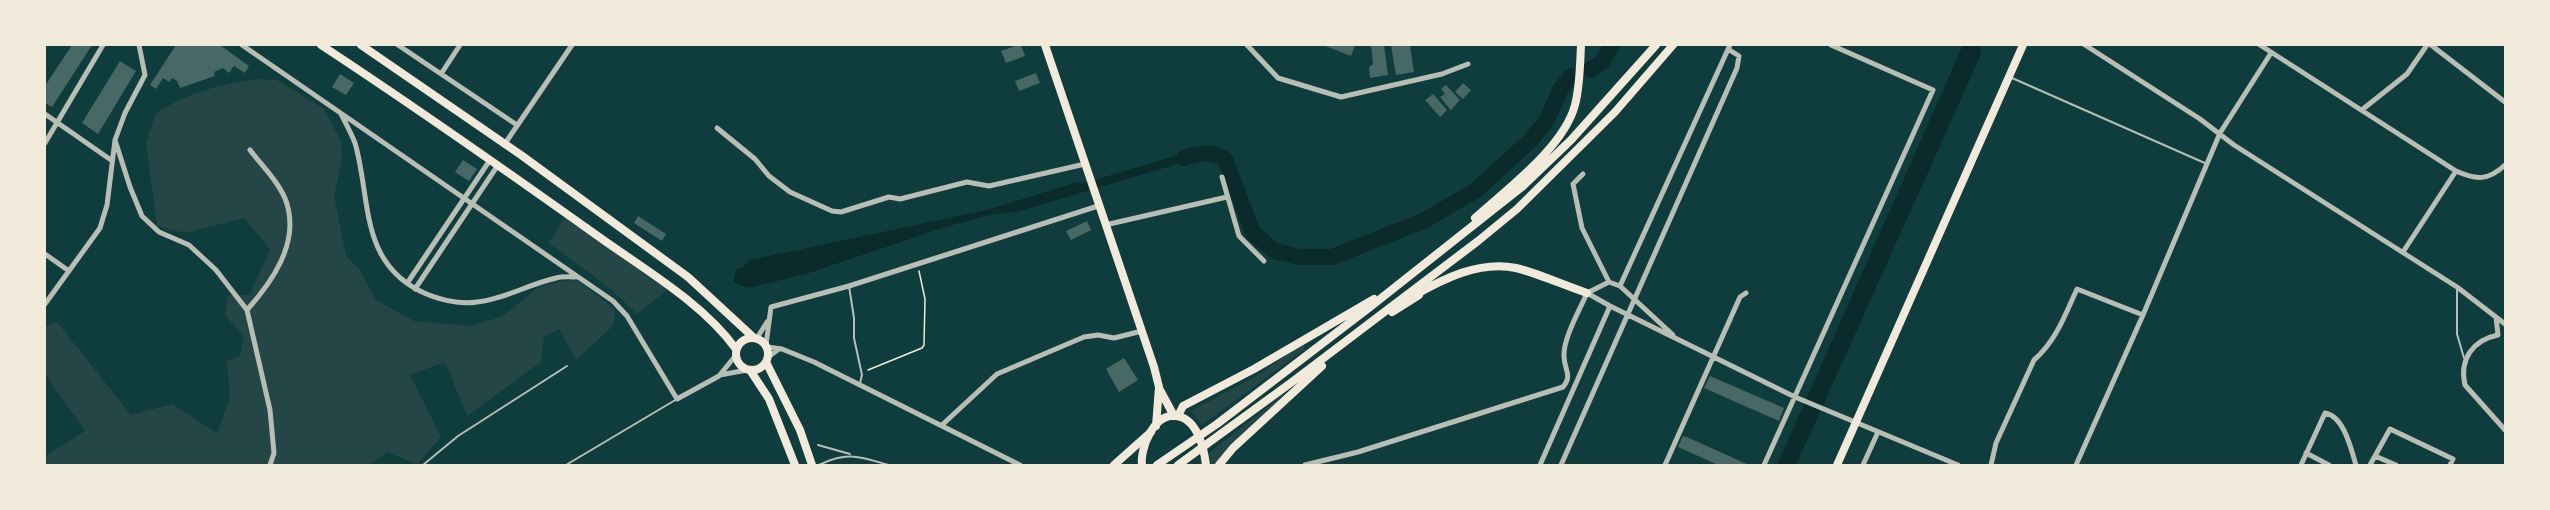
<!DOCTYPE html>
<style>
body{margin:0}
#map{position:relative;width:2550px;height:510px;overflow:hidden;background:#0f3d3e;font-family:"Roboto Condensed",sans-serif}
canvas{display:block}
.frame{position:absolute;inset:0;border:46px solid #f1e9da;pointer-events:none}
</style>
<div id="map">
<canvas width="2550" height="510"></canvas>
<div class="frame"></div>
</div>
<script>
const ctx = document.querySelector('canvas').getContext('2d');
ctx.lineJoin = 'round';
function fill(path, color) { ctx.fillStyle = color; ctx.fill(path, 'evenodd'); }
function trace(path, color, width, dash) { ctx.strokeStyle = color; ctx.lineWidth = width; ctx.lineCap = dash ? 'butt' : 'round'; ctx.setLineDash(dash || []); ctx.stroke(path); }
fill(new Path2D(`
 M257 79 277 80 324 109 341 141 342 160 334 196 346 256 359 269 376 300 414 321 471 326 501 317 539 287 562 281 578 280 615 310 614 325 576 360 559 329 544 337 541 362 467 416 445 362 410 375 441 437 417 464 387 452 369 465H47L45 456 85 431 45 374V327L57 322 131 415 172 404 217 433 230 398 227 361 240 356 244 337 225 315 228 295H250L270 249 244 218 185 233 157 226 146 143 156 113C191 92 217 85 257 79Z
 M567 214 667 290 637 314 611 289 549 243Z
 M1304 343V350L1202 425 1191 411 1255 377Z
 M1285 393 1216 465H1211L1209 453Z`), '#244646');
fill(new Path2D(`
 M1963 45H1981L1980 57 1796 465H1777Z
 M1195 150 1204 152 1198 158 1016 212 994 214 945 227 806 274 748 288 733 282 736 269 743 267 750 260 987 210 1078 182 1081 184Z`), '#0a2a2b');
trace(new Path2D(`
 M1590 70 1602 62 1612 45
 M1184 158C1200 153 1210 150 1225 159L1253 233 1275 251 1299 257H1332L1425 220 1475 191 1531 140 1547 120 1560 90 1571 76`), '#0a2a2b', 16);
fill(new Path2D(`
 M72 45H92L52 107 45 103V86Z
 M176 45H220L249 66 245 73 234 66 229 73 223 68 214 72 215 76 180 88 177 81 172 78 169 82 163 78 156 89 150 85Z
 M1018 45H1021L1025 56 1006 63 1001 51Z
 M1323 45H1355L1351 56Z
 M1371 45H1384L1388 75 1370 78 1369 67 1373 64Z
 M1391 45H1410L1414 72 1396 75Z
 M120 61 136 71 98 134 82 123Z
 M1036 73 1040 83 1019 91 1015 81Z
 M340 74 354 83 346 95 332 87Z
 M1463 83 1471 90 1463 99 1455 92Z
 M1446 85 1460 100 1451 110 1440 97 1445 94 1441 89Z
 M1433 94 1447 110 1440 117 1425 100Z
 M463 160 477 169 469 181 455 172Z
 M638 216 666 234 662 241 634 223Z
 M1087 221 1091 230 1071 240 1066 231Z
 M1124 358 1138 380 1119 392 1106 369Z
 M1710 376 1784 408 1779 421 1704 388Z
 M1683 436 1689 438 1749 465H1718L1678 447Z`), '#486865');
trace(new Path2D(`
 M868 370 922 348 924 345 925 299 919 271`), '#f1e9da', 1.5);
trace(new Path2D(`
 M2012 78 2207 164
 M849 286 854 318V338L862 375 860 383
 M2457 290V334L2464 358
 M818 445 850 454
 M423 465 458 436 567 366
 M566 465 677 399
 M819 465C848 451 860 457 889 465`), '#b8beb3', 2);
trace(new Path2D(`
 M242 45 613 301 627 316 677 399 719 376 736 355
 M398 45 517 125
 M1247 45 1278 78 1341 97 1442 74 1468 64
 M2085 45 2200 119 2234 145 2457 287 2505 324
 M2260 45 2456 171C2476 180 2488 181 2505 165
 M2431 45 2505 102
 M441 74 460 45
 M2363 109 2407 74 2427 45
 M45 114 111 160
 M341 114C346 124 351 133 355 143 371 198 359 260 420 291 436 299 459 305 477 302 505 299 529 284 556 278 563 276 571 277 578 277
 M717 128 755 159 769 176 790 192 832 211 841 212 889 197 900 199 967 182 989 186 1085 164
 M115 140 130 187 142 216 159 232 189 245 216 270 247 310 270 410 274 453 270 465
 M45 143 103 45
 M504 145 572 45
 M1583 174 1573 184 1582 228 1609 282 1620 286 1673 335
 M1222 177 1239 236 1264 261
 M1105 225 1227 197
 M2403 252 2456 171
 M45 254 69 271
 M408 282 490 160
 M1620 286 1730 45
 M415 289 498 165
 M1587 293 1610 306 1795 397 1958 465
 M1587 293 1609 282
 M45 304 100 228 107 205 115 140 125 113 145 75 139 45
 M247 310C272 282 299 244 287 204 281 184 262 166 250 150
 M2496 317 2498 335C2473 340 2459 359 2465 385L2505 430
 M757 338 767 322
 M766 345 771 307 849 286 1098 206
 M767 347 782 349 814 362 1020 465
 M768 357 779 349
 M720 375 747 370
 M942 425 997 374 1084 337 1098 335 1114 338 1142 331
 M2306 453 2329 465
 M2375 456 2396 465
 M1305 465 1358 452 1563 387C1573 375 1564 370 1564 356 1563 339 1580 309 1587 293
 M1540 465 1610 306
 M1561 465 1737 68 1739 56 1728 49
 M1665 465 1740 297 1746 293
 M1764 465 1933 90 1831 45
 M1863 465 1878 432
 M1991 465 1996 443 2034 360C2056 341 2065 315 2077 289L2143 315
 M2076 465 2143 315 2220 133 2271 53
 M2301 465 2325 413C2344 416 2351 449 2356 465
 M2370 465 2390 429 2453 459 2450 465`), '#b8beb3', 5);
trace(new Path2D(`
 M1837 465 2023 45`), '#f1e9da', 8);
trace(new Path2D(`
 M321 45C414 106 505 170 595 234 642 268 702 302 736 349
 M361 45 521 155 688 277 753 337
 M1045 45 1154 367 1159 387 1156 426
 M736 354a16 16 0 1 1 32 0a16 16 0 1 1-32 0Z
 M766 362 800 430 812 465
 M750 370 769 399 795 465
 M1160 390 1174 416
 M1142 465C1140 448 1154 413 1176 416 1197 418 1204 448 1206 465`), '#f1e9da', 8);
trace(new Path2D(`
 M1475 218C1507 189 1564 147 1575 105 1580 86 1580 65 1581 45
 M1413 296C1443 279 1480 260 1516 268 1540 274 1563 285 1587 293
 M1392 312 1419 295
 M1178 416 1183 406 1254 369 1374 299
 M1114 465 1151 432
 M1157 465 1217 424 1370 307 1523 186 1571 140 1656 45
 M1178 465 1292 382 1478 241 1517 209 1615 112 1673 45
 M1219 465 1233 448 1322 366`), '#f1e9da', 8);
</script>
